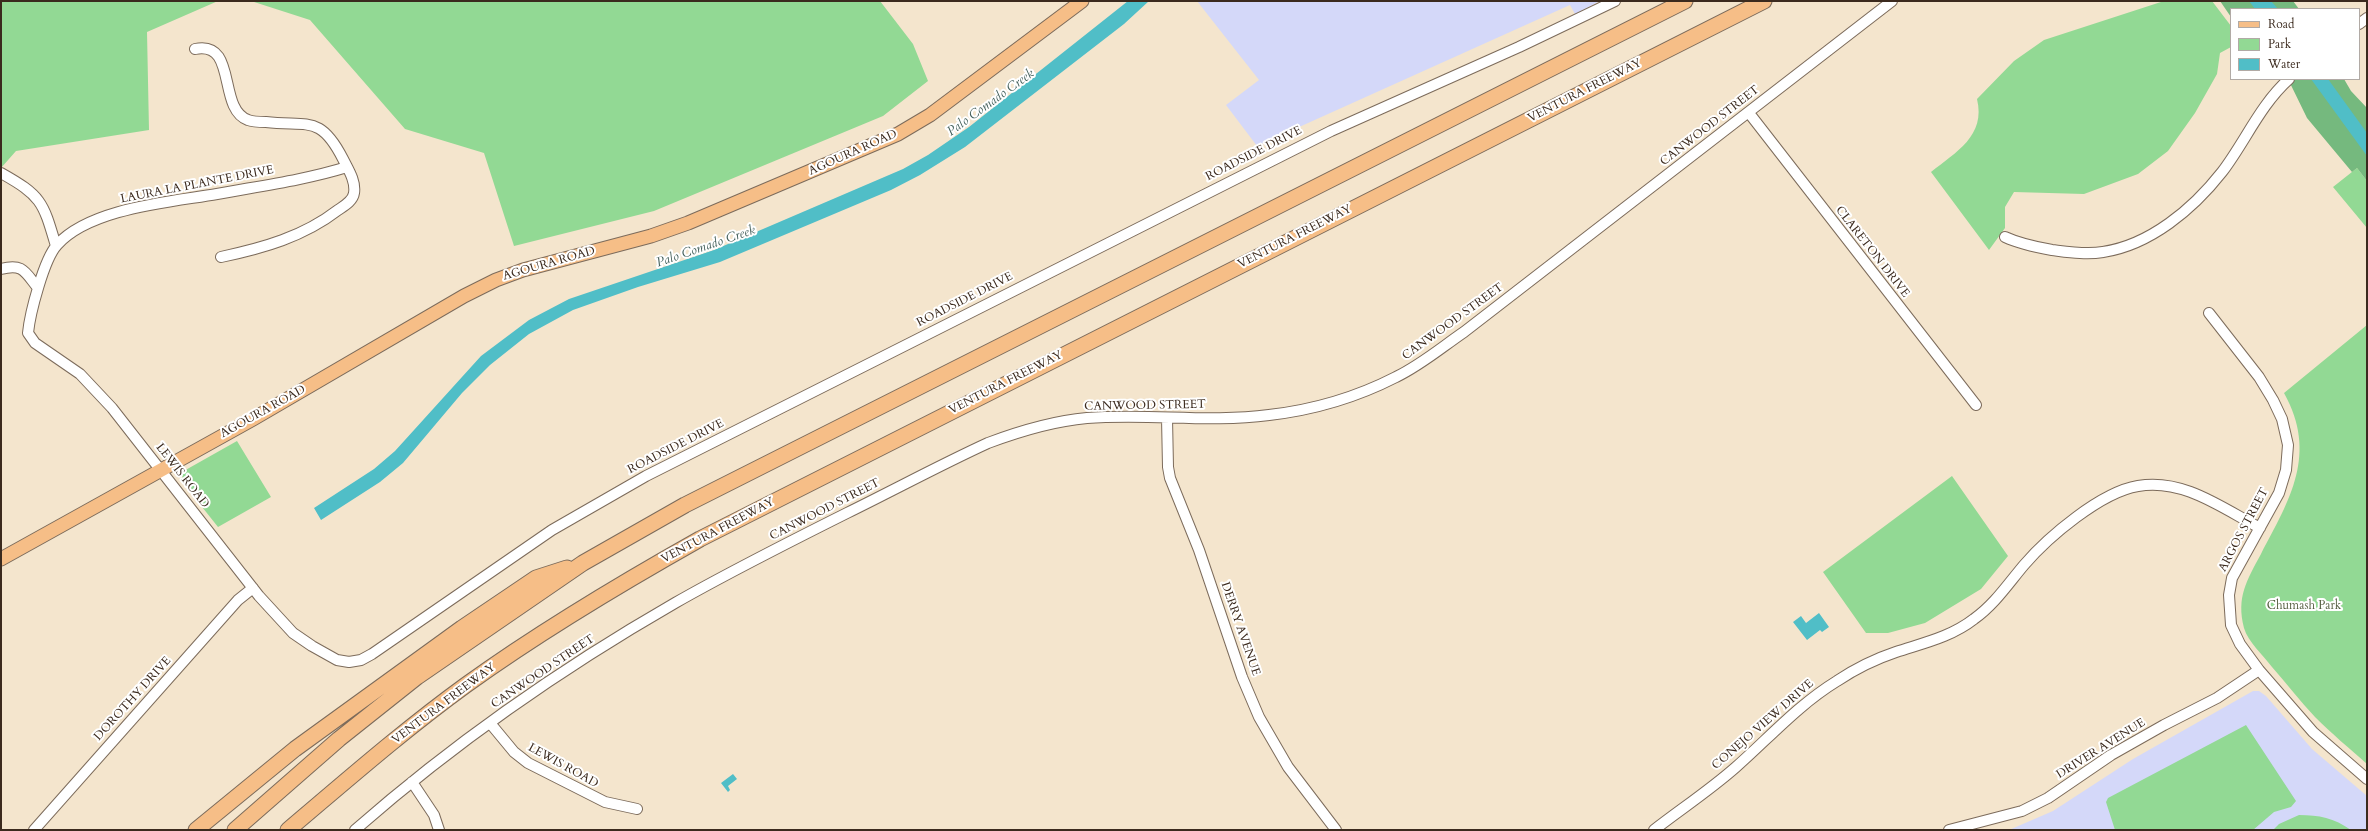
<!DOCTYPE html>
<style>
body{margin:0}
#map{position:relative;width:2368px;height:831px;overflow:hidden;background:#f4e5cd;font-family:Cardo,serif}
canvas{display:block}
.frame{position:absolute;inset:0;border:2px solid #3b2a1e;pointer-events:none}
.legend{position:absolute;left:2230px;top:8px;width:130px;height:72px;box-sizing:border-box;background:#fff;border:1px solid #b1aaa5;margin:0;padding:5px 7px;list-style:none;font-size:12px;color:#3b2a1e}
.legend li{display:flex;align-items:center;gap:8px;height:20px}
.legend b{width:20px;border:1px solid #b1aaa5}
</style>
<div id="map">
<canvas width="2368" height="831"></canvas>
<div class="frame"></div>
<ul class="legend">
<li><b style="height:5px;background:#f6be87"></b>Road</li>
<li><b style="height:11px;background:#92d994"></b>Park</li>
<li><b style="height:11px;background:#50bec7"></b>Water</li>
</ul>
</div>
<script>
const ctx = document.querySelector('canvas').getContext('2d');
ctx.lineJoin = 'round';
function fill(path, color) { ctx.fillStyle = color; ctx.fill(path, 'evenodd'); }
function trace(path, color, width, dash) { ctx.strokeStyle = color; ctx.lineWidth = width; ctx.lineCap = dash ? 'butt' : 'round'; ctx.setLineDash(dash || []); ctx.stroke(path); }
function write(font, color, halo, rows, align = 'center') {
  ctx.font = font + ' Cardo,serif'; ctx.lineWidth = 4; ctx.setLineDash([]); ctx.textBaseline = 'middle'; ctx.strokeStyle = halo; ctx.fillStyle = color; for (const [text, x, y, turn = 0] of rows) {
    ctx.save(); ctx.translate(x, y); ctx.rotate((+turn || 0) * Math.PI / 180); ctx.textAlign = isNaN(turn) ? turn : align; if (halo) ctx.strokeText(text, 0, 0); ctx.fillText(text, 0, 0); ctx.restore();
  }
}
fill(new Path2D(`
 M1197 1H1600L1575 14 1570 5 1257 146 1226 105 1259 80Z
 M2253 691H2259L2266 696 2312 749 2367 796V830H2009L2053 811 2133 759Z`), '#d4d8f9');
fill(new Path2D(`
 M1 1H218L147 32 149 130 16 151 1 168Z
 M251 1H880L913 44 928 81 883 116 654 211 514 246 484 153 405 129 310 20Z
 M2164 1H2212L2231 26V47L2220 53 2217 74 2195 113 2168 151 2138 174 2084 194 2014 192 2005 207V228L1989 250 1931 172C1956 152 1986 136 1977 99L2014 61 2044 40Z
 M2357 168 2367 181V228L2333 187Z
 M2367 325V764C2349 748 2332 734 2315 717 2300 701 2286 683 2272 667 2263 655 2248 642 2244 628 2236 597 2247 580 2261 554 2290 499 2318 454 2284 393Z
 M237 441 271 497 218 527 183 483 182 472Z
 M1952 476 2008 556 1981 589 1925 623 1888 633H1866L1823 572Z
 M2246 725 2296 801 2291 807 2274 812 2253 830H2115L2106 802 2108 798Z
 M2299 815C2319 815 2334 818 2351 830H2273L2279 824Z`), '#92d994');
fill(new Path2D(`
 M2220 1H2293L2299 9H2231V17Z
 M2288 79H2344L2351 91 2367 108V181L2357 168 2352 172 2307 118Z`), '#75b97e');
fill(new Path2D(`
 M1128 1H1149L1124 24 965 147 920 175 891 190 720 262 638 287 573 310 529 334 490 365 462 393 403 463 380 482 321 520 314 508 374 469 395 451 481 356 529 320 569 299 714 250 903 169 928 155 969 127Z
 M2249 1H2271L2278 9H2255Z
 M2311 79H2328L2367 133V156Z
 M1819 613 1829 627 1822 632 1820 630 1807 640 1793 622 1801 616 1806 623Z
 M733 774 737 779 728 786 730 790 728 792 721 783Z`), '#50bec7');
fill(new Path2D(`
 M283 750 326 823 318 830H306L268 762Z`), '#f4e5cd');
const minor = new Path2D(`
 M2359 24 2367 18
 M195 49C238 40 217 109 248 120 253 122 261 122 266 122 308 127 320 114 343 159 348 169 356 181 354 193 353 201 344 206 338 210 303 237 263 248 221 257
 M1749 113 1976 405
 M347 167C305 180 260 186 217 194 171 202 90 208 57 245 44 259 30 313 28 333L35 343 80 374 112 408 259 596 293 633 312 646 337 660 349 662 361 660 372 654 552 530 646 476 1331 131 1519 47 1615 1
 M1 173C42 196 43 202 56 246
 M2005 237C2020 244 2035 247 2052 250 2068 252 2086 255 2103 252 2150 245 2193 209 2222 172 2245 142 2260 105 2289 79
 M1 269C23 263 25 272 38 288
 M2209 313 2259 377 2273 400 2282 419 2288 445 2286 470 2279 493 2232 578 2229 595 2231 625 2240 644 2259 670 2313 732 2367 779
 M1167 418 1168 467 1170 478 1199 550 1242 677 1259 717 1288 767 1336 830
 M490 723 514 752 528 763 605 802 637 809
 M412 782 434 815 439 830
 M34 830 238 600 253 588
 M355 830C453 744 562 668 675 603 731 571 789 542 847 513 894 490 940 465 988 443 1020 431 1053 421 1087 418 1148 413 1209 423 1269 415 1313 410 1357 397 1396 377 1421 365 1442 347 1464 332L1892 1
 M1654 830C1681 809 1710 790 1736 767 1769 738 1798 705 1837 681 1855 669 1875 659 1896 652 1923 643 1951 637 1974 619 1994 605 2008 584 2024 565 2048 537 2101 492 2138 486 2183 478 2222 508 2260 528
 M1949 830 2022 811 2048 798 2111 755 2164 725 2217 698 2259 670`);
const major = new Path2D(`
 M1 559 253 419 464 296 496 280 523 270 651 236 688 223 898 134 930 115 1082 1`);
const highway = new Path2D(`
 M196 830 295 749 462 628 536 578 567 568
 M235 830 339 739 417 677 583 563 685 505 1685 1
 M288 830C346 781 404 730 466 685 541 631 620 584 700 539L1764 1`);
trace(minor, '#7c6b5b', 12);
trace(major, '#7c6b5b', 15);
trace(highway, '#7c6b5b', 17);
trace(minor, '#fff', 10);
trace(major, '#f6be87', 13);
trace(highway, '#f6be87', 15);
write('12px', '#3b2a1e', '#fff', [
 ["VENTURA FREEWAY",1585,91,-27],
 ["CANWOOD STREET",1710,126,-38],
 ["AGOURA ROAD",853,153,-24],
 ["ROADSIDE DRIVE",1254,154,-27],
 ["LAURA LA PLANTE DRIVE",197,185,-11],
 ["VENTURA FREEWAY",1295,237,-27],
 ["CLARETON DRIVE",1872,252,52],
 ["AGOURA ROAD",549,264,-16],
 ["ROADSIDE DRIVE",965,300,-27],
 ["CANWOOD STREET",1453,322,-36],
 ["VENTURA FREEWAY",1006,383,-27],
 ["CANWOOD STREET",1145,406,-1],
 ["AGOURA ROAD",263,412,-29],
 ["ROADSIDE DRIVE",676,447,-27],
 ["LEWIS ROAD",182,476,52],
 ["CANWOOD STREET",825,510,-27],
 ["ARGOS STREET",2244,530,-62],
 ["VENTURA FREEWAY",718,531,-28],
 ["DERRY AVENUE",1240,629,71],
 ["CANWOOD STREET",543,672,-34],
 ["DOROTHY DRIVE",133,699,-48],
 ["VENTURA FREEWAY",444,704,-37],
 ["CONEJO VIEW DRIVE",1763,725,-41],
 ["DRIVER AVENUE",2101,749,-32],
 ["LEWIS ROAD",563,766,29]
]);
write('12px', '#555f41', '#fff', [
 ["Chumash Park",2304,606]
]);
write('italic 13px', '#425e59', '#fff', [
 ["Palo Comado Creek",991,103,-36],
 ["Palo Comado Creek",706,247,-19]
]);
</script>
